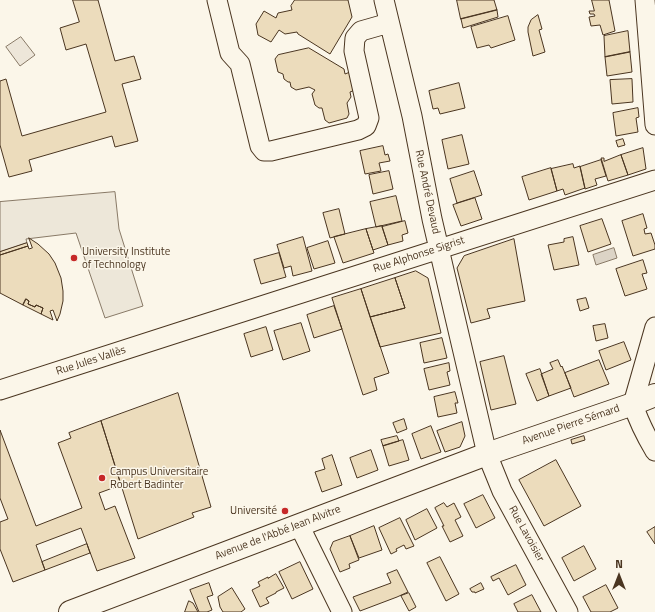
<!DOCTYPE html>
<meta charset="utf-8">
<style>
body{margin:0}
#map{position:relative;width:655px;height:612px;overflow:hidden;background:#fbf6e9;font-family:"Titillium Web",sans-serif}
canvas{display:block}
.north{position:absolute;left:599px;top:556px;width:40px;height:40px;-webkit-text-stroke:3px #fbf6e9;paint-order:stroke;rotate:0deg;font-size:11px;font-weight:700;line-height:16px;text-align:center;color:#4a3520}
.north::after{content:'';display:block;margin:auto;width:14px;height:18px;background:#4a3520;clip-path:polygon(50% 0,100% 100%,50% 72%,0 100%)}
</style>
<div id="map">
<canvas width="655" height="612"></canvas>
<div class="north">N</div>
</div>
<script>
const ctx = document.querySelector('canvas').getContext('2d');
ctx.lineJoin = 'round';
function fill(path, color) { ctx.fillStyle = color; ctx.fill(path, 'evenodd'); }
function trace(path, color, width, dash) { ctx.strokeStyle = color; ctx.lineWidth = width; ctx.lineCap = dash ? 'butt' : 'round'; ctx.setLineDash(dash || []); ctx.stroke(path); }
function write(font, color, halo, rows, align = 'center') {
  ctx.font = font + ' "Titillium Web",sans-serif'; ctx.lineWidth = 3; ctx.setLineDash([]); ctx.textBaseline = 'middle'; ctx.strokeStyle = halo; ctx.fillStyle = color; for (const [text, x, y, turn = 0] of rows) {
    ctx.save(); ctx.translate(x, y); ctx.rotate((+turn || 0) * Math.PI / 180); ctx.textAlign = isNaN(turn) ? turn : align; if (halo) ctx.strokeText(text, 0, 0); ctx.fillText(text, 0, 0); ctx.restore();
  }
}
const green = new Path2D(`
 M21 37 35 55 20 66 6 47Z`);
fill(green, '#ede6d9');
trace(green, '#887966', 1);
const parking = new Path2D(`
 M115 192 119 229 143 306 105 318 76 233 26 239 27 243 0 252V202Z`);
fill(parking, '#ede7d9');
trace(parking, '#887966', 1);
const water = new Path2D(`
 M614 248 617 258 596 265 593 255Z`);
fill(water, '#dcd4c6');
trace(water, '#887966', 1);
const building = new Path2D(`
 M73 0H98L115 61 134 56 141 79 122 84 138 141 115 147 112 136 29 160 32 171 9 177 0 145V81L6 79 22 136 106 112 86 44 66 50 60 28 79 22Z
 M295 0H348L352 17 330 54 298 34 297 32 285 34 279 30 271 42 258 35 256 24 264 11 276 18 278 13 292 10 291 6Z
 M457 0H494L497 10 461 19Z
 M592 0H609L615 31 603 35 600 25 591 26 589 17 595 16 594 14H590L589 11H594Z
 M497 10 498 17 463 28 461 19Z
 M538 15 542 29 539 30 545 52 533 56 528 32V27L531 20Z
 M508 16 515 40 491 48 489 45 477 48 471 27Z
 M628 31 630 52 605 57 604 36Z
 M309 48 344 69 345 74 350 72 355 90 350 92 351 97 347 103 349 114 347 118 329 123 325 120 322 108H319L315 105 312 94 315 90 309 87 296 90 291 87 290 82H288L284 79 283 74 278 72 275 59 278 55Z
 M630 52 632 72 607 76 605 57Z
 M632 79 633 102 612 104 610 80Z
 M459 83 465 108 440 114 438 108 433 109 429 91Z
 M638 108 639 117 636 118 638 132 616 136 613 113Z
 M462 135 469 164 448 169 442 140Z
 M623 139 625 145 618 147 616 141Z
 M383 146 385 155 388 154 390 161 379 163 381 171 365 174 360 151Z
 M643 148 646 169 628 175 621 155Z
 M621 155 628 175 608 181 601 158H604V161Z
 M601 160 606 176 595 179 597 185 585 189 580 167Z
 M573 164 574 168 580 166 585 188 565 195 563 189 557 191 551 169Z
 M551 168 557 191 529 200 522 177Z
 M389 171 393 189 373 194 369 175Z
 M474 171 482 195 457 203 450 179Z
 M396 196 402 221 376 227 370 202Z
 M475 198 482 219 461 226 453 205Z
 M339 209 345 234 330 238 323 213Z
 M643 214 647 228 644 229 645 234 651 233 655 245V249L633 256 622 221Z
 M602 219 611 244 588 252 580 226Z
 M405 221 408 233 402 235 403 241 388 245 382 227Z
 M382 226 388 245 373 250 366 229Z
 M366 229 374 253 343 263 334 237Z
 M303 237 312 271 293 276 291 266 284 268 277 245Z
 M573 237 579 265 554 270 548 245 564 242V239Z
 M29 238 38 244 49 254 55 263 61 278 63 291V301L60 314 57 321 53 310 50 311 53 320 41 314 43 308 36 305 35 307 28 304 29 301 26 299 23 305 0 293V255L28 246 29 249 32 248Z
 M514 239 525 301 487 309 490 318 471 323 457 268 464 256Z
 M328 241 335 263 314 269 307 248Z
 M27 243 28 246 0 255V252Z
 M279 253 286 277 261 284 254 260Z
 M643 260 647 273 642 274 647 289 625 296 616 269Z
 M416 271 428 278 441 333 380 347 370 317 405 308 395 278Z
 M395 278 405 308 370 317 361 289Z
 M361 289 389 373 374 378 377 390 363 395 332 298Z
 M586 298 589 308 580 311 577 300Z
 M26 299 29 301 28 304 35 307 36 305 43 308 41 314 23 305Z
 M334 306 342 329 314 338 307 315Z
 M301 323 310 351 283 360 274 331Z
 M605 324 608 338 596 341 593 326Z
 M266 327 273 350 251 357 244 334Z
 M442 338 447 358 424 363 420 343Z
 M624 342 631 360 606 370 599 351Z
 M504 356 516 404 491 410 480 362Z
 M558 360 561 367 562 366 571 388 549 396 541 374 553 369 550 363Z
 M599 360 609 384 574 397 565 373Z
 M449 363 450 371 447 372 450 385 429 390 424 369Z
 M540 369 549 396 537 401 526 374Z
 M455 392 458 403H455L457 413 438 417 434 397Z
 M178 393 211 507 192 513 194 517 138 539 101 421Z
 M404 419 407 429 397 433 393 423Z
 M101 421 121 485 99 493 105 510 115 506 135 558 97 571 81 528 36 545 45 570 13 582 0 549V522L8 519 0 498V430L36 526 82 508 58 443 71 438 69 433Z
 M462 422 465 436 460 447 445 452 437 431Z
 M431 426 441 452 421 459 412 434Z
 M397 436 399 441 383 446 381 440Z
 M584 436 585 440 572 444 571 440Z
 M403 440 409 460 389 466 383 446Z
 M371 450 378 470 357 478 350 458Z
 M332 455 342 485 322 492 315 472 325 469 322 459Z
 M556 460 581 506 544 526 519 480Z
 M483 495 495 518 476 528 464 504Z
 M444 503 447 507 454 503 461 517 455 520 463 536 450 542 442 526H444L435 508Z
 M427 509 437 528 415 540 406 520Z
 M400 518 414 546 406 549 404 545 396 549 397 551 391 554 379 528Z
 M374 526 382 550 359 558 350 536Z
 M655 527V544L647 532Z
 M350 536 359 560 349 564 350 568 340 572 330 549 333 542Z
 M87 544 90 553 45 570 42 562Z
 M584 546 596 569 574 581 562 558Z
 M440 557 459 594 446 601 427 563Z
 M300 562 313 589 292 599 279 572Z
 M516 565 526 585 508 595 499 578 493 581 491 577Z
 M397 570 408 592 397 597 360 611 353 597 391 583 387 574Z
 M276 574 284 588 276 592V593L266 598 269 603 260 607 252 590 260 586 258 582 268 577V578Z
 M209 583 213 595 207 597 212 610 207 612H199L190 590Z
 M481 583 484 589 475 593V592H472L470 589Z
 M606 585 618 608 610 612H591L583 597Z
 M232 588 245 609 241 612H223L220 607 218 597Z
 M409 593 416 607 409 611 401 596Z
 M532 595 541 612H518L514 604Z
 M189 601 193 603 198 612H185Z`);
fill(building, '#ecdcbc');
trace(building, '#4a3520', 1);
const minor = new Path2D(`
 M217 0 230 53 240 64 260 146 264 151H271L358 130 366 126 369 118 354 51 355 38 361 31 389 23
 M384 0 412 116 432 219 487 454 502 491 568 612
 M645 0 655 125
 M655 327 633 404C638 420 646 436 655 451
 M0 390 183 331 655 180
 M299 525 342 612`);
const major = new Path2D(`
 M70 612 487 454 633 404 655 395`);
trace(minor, '#4a3520', 21);
trace(major, '#4a3520', 24);
trace(minor, '#fbf6e9', 19);
trace(major, '#fbf6e9', 22);
for (const [x, y, r, color] of [
 [74,258,4,"#c62828"],
 [102,478,4,"#c62828"],
 [285,511,4,"#c62828"]
]) { const dot = new Path2D(); dot.arc(x, y, r, 0, 2 * Math.PI); ctx.fillStyle = color; ctx.fill(dot); trace(dot, '#fbf6e9', 1.5); }
write('11px', '#4a3520', '#fbf6e9', [
 ["Rue André Devaud",427,192,78],
 ["Rue Alphonse Sigrist",419,255,-18],
 ["Rue Jules Vallès",91,361,-18],
 ["Avenue Pierre Sémard",571,425,-19],
 ["Avenue de l'Abbé Jean Alvitre",278,533,-21],
 ["Rue Lavoisier",526,534,61]
]);
write('11px', '#4a3520', '#fbf6e9', [
 ["University Institute",82,252],
 ["of Technology",82,265],
 ["Campus Universitaire",110,472],
 ["Robert Badinter",110,485],
 ["Université",277,511,"right"]
], 'left');
</script>
